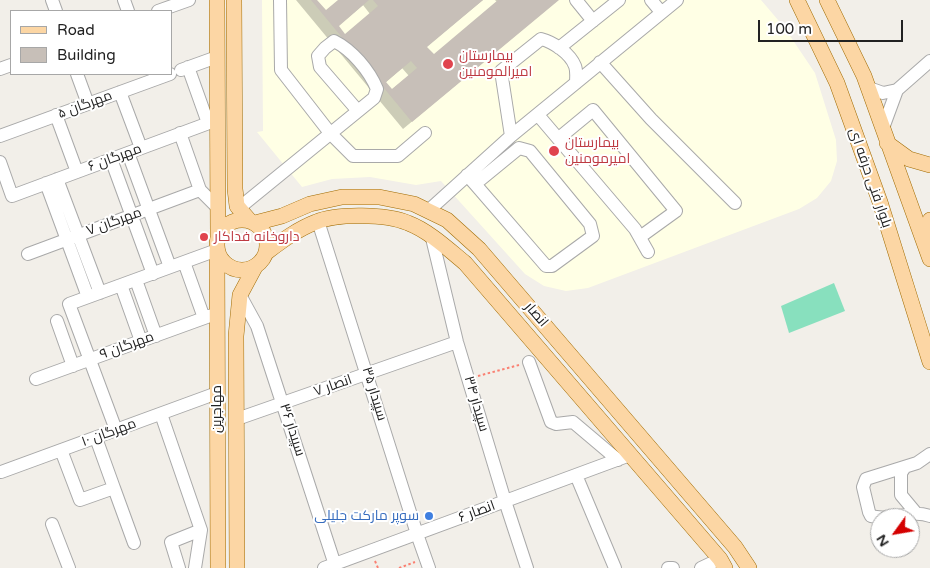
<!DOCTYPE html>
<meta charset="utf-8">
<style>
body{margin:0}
#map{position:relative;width:930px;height:568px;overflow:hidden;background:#f2efe9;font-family:"Varela Round",sans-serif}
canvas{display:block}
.legend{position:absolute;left:10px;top:10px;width:162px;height:65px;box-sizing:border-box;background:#fff;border:1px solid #a7a7a7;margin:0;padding:6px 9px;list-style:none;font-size:15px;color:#222}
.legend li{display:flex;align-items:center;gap:10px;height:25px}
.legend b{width:25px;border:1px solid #a7a7a7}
.north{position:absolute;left:870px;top:508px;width:50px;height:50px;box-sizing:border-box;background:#fff;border:1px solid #a7a7a7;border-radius:50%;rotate:238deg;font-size:14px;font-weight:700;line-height:20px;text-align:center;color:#222}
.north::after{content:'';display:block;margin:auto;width:18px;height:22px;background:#d40000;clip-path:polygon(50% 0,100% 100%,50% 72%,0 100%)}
.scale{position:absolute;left:758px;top:20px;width:145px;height:22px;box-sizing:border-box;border:2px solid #222;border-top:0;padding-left:6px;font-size:15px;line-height:18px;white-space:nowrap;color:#222;-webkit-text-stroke:4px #fff;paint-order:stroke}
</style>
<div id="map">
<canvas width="930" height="568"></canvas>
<ul class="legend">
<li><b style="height:6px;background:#fcd6a4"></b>Road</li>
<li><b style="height:14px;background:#c7bfb8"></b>Building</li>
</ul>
<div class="north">N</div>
<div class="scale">100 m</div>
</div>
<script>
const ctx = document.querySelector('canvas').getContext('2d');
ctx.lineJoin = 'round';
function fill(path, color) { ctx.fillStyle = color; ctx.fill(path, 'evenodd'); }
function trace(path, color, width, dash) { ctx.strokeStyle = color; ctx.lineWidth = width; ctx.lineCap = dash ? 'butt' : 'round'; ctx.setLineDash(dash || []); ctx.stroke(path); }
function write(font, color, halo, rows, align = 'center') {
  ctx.font = font + ' "Varela Round",Cairo,sans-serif'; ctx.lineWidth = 4; ctx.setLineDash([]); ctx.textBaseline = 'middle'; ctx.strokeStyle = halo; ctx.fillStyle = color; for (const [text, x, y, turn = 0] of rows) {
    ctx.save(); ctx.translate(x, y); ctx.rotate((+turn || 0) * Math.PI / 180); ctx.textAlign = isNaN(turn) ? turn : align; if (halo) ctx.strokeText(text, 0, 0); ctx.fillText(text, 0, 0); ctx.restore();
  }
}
fill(new Path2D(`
 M262 0H761L784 27 815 73 836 140 837 161 831 181 817 198 799 209 588 288 566 291 544 286 525 274 441 181 416 185 370 177 332 179 302 187 257 132 263 131Z`), '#ffffe5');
fill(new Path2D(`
 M834 283 845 311 789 333 781 306Z`), '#88e0be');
fill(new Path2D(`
 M296 0H316L326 12 340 0H483L426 47 433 56 497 2 495 0H558L403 129ZM363 5 370 14 345 35 338 26ZM402 68 409 76 391 90 385 83Z`), '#0003');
fill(new Path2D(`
 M311 0H317L326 10 338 0H369L339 26 345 34 378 6 373 0H483L427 47 434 54 498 0H559L412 122ZM411 61 417 68 392 89 386 82Z`), '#c7bfb8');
const minor = new Path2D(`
 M52 0 56 11
 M124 0 128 11
 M280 0 281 70 330 133 353 156H398L425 133
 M576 0 593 21
 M651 0 661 12
 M158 11 189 0
 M559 48 619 0
 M600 62 651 119 735 203
 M188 67 208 123
 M0 69 11 65
 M181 70 217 57
 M77 74 88 104
 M866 81 869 88 883 93 897 90
 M120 92 141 148
 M56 115 77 172
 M538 115 635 229 648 252
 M883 128 897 90 930 61
 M180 133 200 190 218 208
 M0 136 170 74
 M511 136 501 71 541 39C553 42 570 53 575 66 577 71 576 78 576 83
 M559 138 593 110 676 211 640 237
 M128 153 170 267
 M111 159 153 274
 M0 162 12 196 217 120
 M467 175 475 184 546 266H552L593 236 590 224 530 151 519 148 475 184
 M57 179 100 293
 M46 183 88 297
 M239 208 374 98 377 89C369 70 352 50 334 41L325 48 318 56 320 67 358 111
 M428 211 511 136 677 0
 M318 221 417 534 429 568
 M432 238 457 342 505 501 527 568
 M28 254 200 190
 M184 262 204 318
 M136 280 156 336
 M121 285 141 341
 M240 295 257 326 336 568
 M57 321 73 366
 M529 362 551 422 556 424 573 422 618 460
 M36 379 218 313
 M161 414 201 530 195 568
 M237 419 457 342
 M116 430 69 304 217 250
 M96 438 114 488
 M61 450 80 500 114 488 134 543
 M930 454 917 463 866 479 863 487 869 512 871 516C891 522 910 509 930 516
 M905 467 901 473V495L916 513
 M1 472 217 393
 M576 475 615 568
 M52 524 69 568
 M179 568 171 542 201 530
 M324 568 630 455
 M668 568H673
 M701 568 720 559`);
const major = new Path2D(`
 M217 0 218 236
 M234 0 235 189 237 206 249 220
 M797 0 837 83 880 202 930 362
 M827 0 864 76 930 259
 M887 143 909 159 930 165
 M217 245a25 25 0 1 1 50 0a25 25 0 1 1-50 0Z
 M255 223 282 216 310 204 342 197H379L414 204 447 220 479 249 735 547 749 568
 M930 245 928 230 930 220
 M217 250 218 568
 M267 252C283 240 298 229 316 222 337 213 387 214 408 223 429 231 448 249 465 263L720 559 725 568
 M237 568 236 336 240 295 255 267`);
trace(minor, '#a9a9a9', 14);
trace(major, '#a06b00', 16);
trace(new Path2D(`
 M478 376 519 365
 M375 561 378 568
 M399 568 415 562`), '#fa8072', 2, [2.5, 2.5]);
trace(minor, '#fff', 12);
trace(major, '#fcd6a4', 15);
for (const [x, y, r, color] of [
 [448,64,6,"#e0444e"],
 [554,151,6,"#e0444e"],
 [204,237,5,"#e0444e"],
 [429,516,5,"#3f7fe0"]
]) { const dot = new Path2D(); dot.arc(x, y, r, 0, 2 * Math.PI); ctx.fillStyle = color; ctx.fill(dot); trace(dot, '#fff', 2); }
write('14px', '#be3a42', '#fff', [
 ["بیمارستان",459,56],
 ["امیرالمومنین",459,72],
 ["بیمارستان",565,143],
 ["امیرمومنین",565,159],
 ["داروخانه فداکار",214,237]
], 'left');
write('14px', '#222', '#fff', [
 ["مهرگان ۵",85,105,-20],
 ["مهرگان ۶",115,158,-20],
 ["بلوار فنی حرفه ای",870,178,71],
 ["مهرگان ۷",114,222,-20],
 ["انصار",536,315,49],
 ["مهرگان ۹",127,346,-20],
 ["انصار ۷",333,386,-19],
 ["سپیدار ۳۵",374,394,73],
 ["سپیدار ۳۴",476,404,74],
 ["مهاجرین",217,409,-90],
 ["سپیدار ۳۶",292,430,72],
 ["مهرگان ۱۰",109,433,-20],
 ["انصار ۶",477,512,-20]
]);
write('14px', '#366cbe', '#fff', [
 ["سوپر مارکت جلیلی",419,516]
], 'right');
</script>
